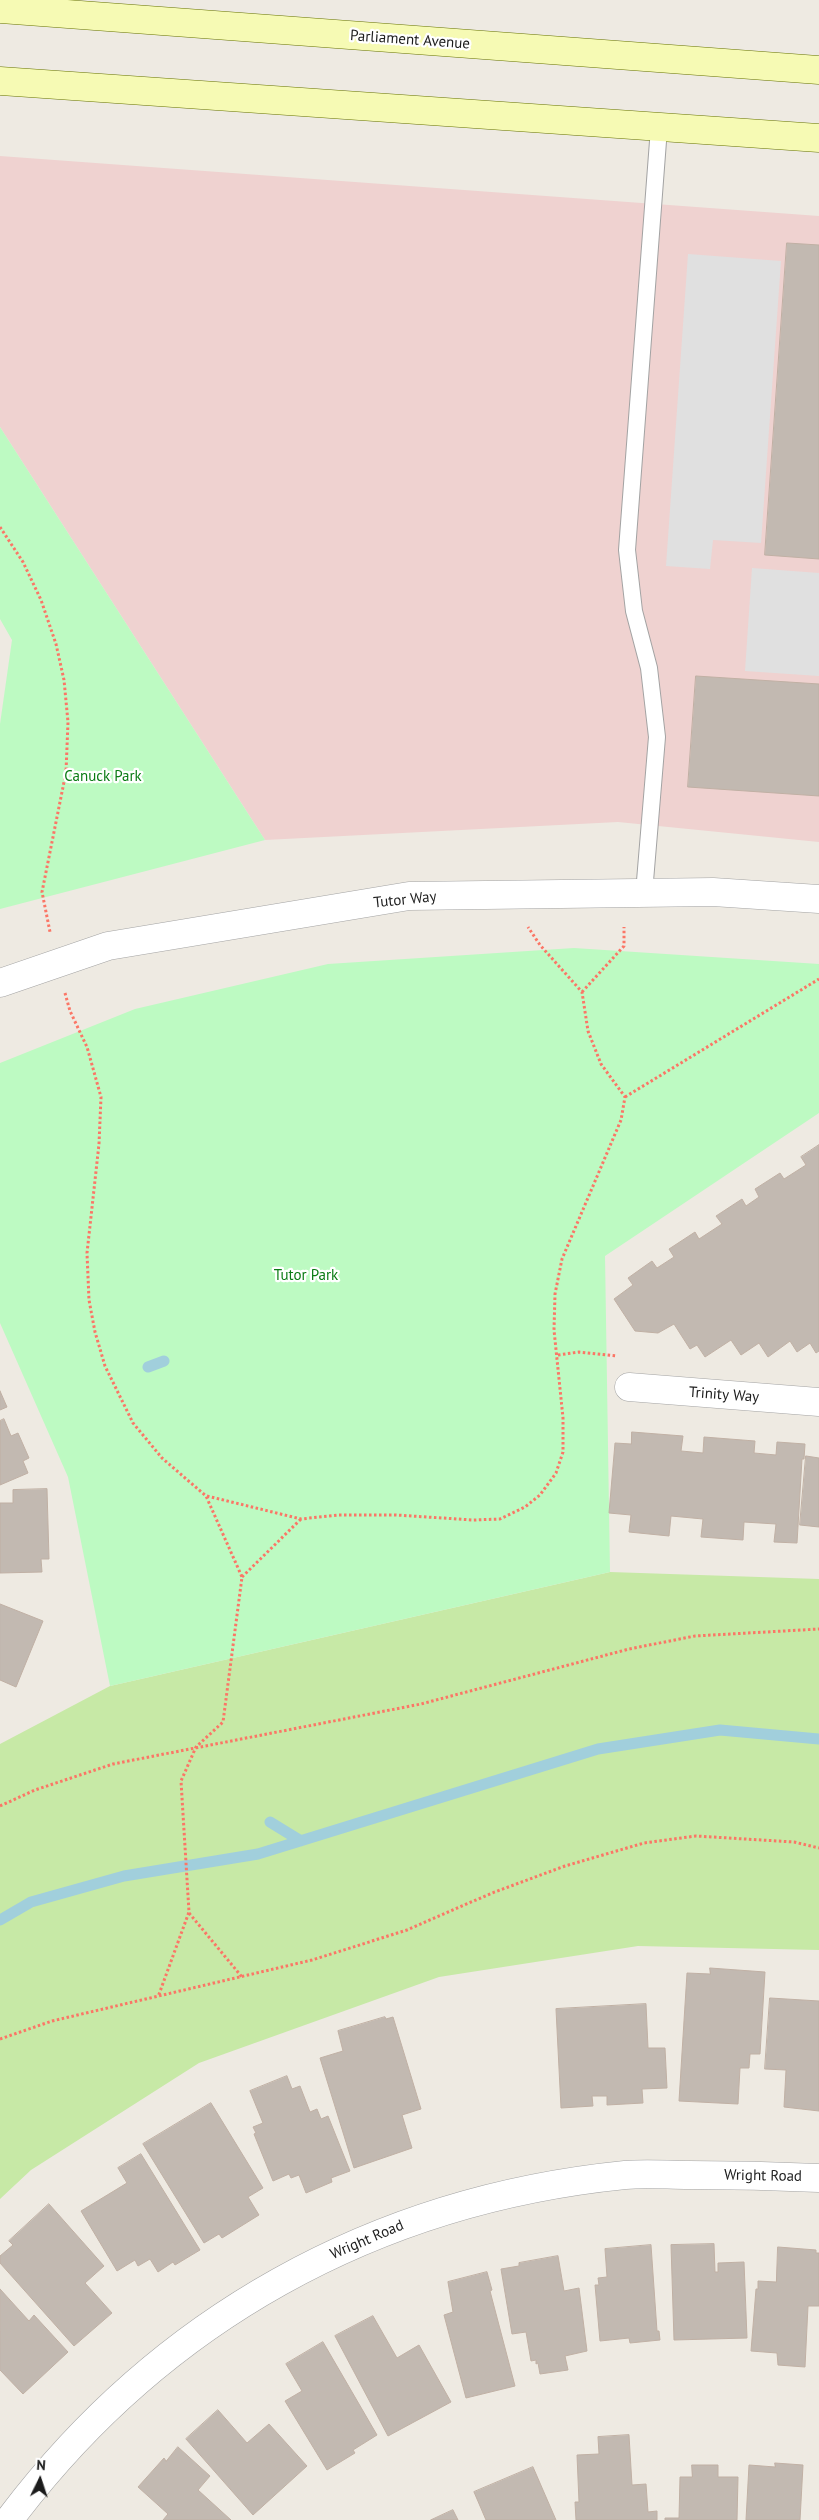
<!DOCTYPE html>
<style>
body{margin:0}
#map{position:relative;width:819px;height:2520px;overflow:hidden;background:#eeeae2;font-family:"PT Sans",sans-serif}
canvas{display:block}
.north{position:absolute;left:15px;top:2455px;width:50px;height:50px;-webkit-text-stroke:4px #fff;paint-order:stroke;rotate:4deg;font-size:14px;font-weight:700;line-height:20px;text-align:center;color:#1c1c1c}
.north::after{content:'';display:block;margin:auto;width:18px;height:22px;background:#1c1c1c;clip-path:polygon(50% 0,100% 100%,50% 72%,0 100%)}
</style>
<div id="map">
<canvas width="819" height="2520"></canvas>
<div class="north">N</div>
</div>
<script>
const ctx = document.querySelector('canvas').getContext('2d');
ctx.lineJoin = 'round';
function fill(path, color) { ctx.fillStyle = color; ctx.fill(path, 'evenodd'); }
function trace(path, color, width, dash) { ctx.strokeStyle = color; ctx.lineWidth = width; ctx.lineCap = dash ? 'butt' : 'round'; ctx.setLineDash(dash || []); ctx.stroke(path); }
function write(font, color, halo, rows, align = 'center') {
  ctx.font = font + ' "PT Sans",sans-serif'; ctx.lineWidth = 4.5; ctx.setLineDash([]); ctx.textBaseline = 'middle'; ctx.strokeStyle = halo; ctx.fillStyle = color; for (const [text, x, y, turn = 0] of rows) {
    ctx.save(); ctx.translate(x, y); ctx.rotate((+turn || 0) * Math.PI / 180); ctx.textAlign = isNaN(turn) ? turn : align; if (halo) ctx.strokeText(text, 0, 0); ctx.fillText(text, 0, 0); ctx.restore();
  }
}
fill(new Path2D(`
 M0 156 819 216V842L618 822 265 840 0 427Z`), '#efd2d0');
fill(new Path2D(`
 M610 1572 819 1579V1950L638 1946 439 1977 199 2063 31 2170 0 2199V1744L110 1686Z`), '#c7e9a6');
fill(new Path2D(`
 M0 427 265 840 0 909V724L12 640 0 619Z
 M574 948 819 964V1113L605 1256 610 1572 110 1686 68 1477 0 1323V1063L135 1009 328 964Z`), '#bdfac2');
fill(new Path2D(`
 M688 254 781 261 761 543 713 540 710 569 666 566Z
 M752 568 819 573V676L745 671Z`), '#e0e0e0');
trace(new Path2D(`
 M148 1367 164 1361
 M270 1822 301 1841
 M0 1920 31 1902 124 1876 258 1854 598 1749 720 1730 819 1739`), '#a1cfdc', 11);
const building = new Path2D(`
 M787 243 819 245V559L765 555Z
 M696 676 819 684V796L688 787Z
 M819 1145V1351L816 1353 810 1343 797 1352 790 1341 768 1357 759 1343 741 1355 731 1340 705 1357 697 1345 690 1349 674 1324 658 1333 635 1331 614 1299 633 1285 628 1278 652 1261 657 1268 674 1257 669 1249 695 1232 699 1239 722 1224 716 1216 742 1199 746 1206 759 1197 755 1189 780 1173 784 1179 806 1165 801 1157Z
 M0 1391 7 1407 0 1410Z
 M4 1419 11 1436 18 1433 29 1458 23 1461 28 1473 0 1485V1421Z
 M632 1432 683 1436 681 1451 703 1453 704 1437 755 1441 754 1453 776 1455 777 1442 805 1444 804 1459H802L797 1543 774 1542 776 1524 744 1522 743 1540 701 1537 703 1519 671 1516 669 1536 629 1532 631 1515 609 1513 615 1443 631 1444Z
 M806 1456 819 1458V1527L800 1525Z
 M47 1489 49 1559H41L42 1572 0 1573V1503H13V1490Z
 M0 1604 43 1621 16 1687 0 1680Z
 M710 1968 765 1972 760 2054H750L749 2068H740L738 2104 679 2101 687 1973 710 1974Z
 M770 1998 819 2001V2111L784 2107 786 2070 765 2069Z
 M646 2004 648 2048H665L667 2088 642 2089 643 2103 607 2105V2096H592L593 2106 561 2108 556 2009Z
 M385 2017 386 2019 393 2017 421 2109 402 2115 412 2148 354 2168 320 2058 343 2051 338 2031Z
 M287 2076 292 2089 300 2086 310 2112 317 2109 321 2119 328 2116 350 2171 331 2178 332 2182 306 2193 299 2175 291 2178 289 2174 273 2181 254 2134 256 2133 253 2127 263 2123 250 2091Z
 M211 2103 263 2188 248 2197 259 2215 222 2238 219 2234 204 2243 143 2144Z
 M141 2154 200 2250 175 2265 173 2262 158 2272 150 2259 138 2266 135 2260 117 2271 81 2211 127 2183 118 2168Z
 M49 2204 104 2266 85 2283 112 2313 74 2346 0 2263V2256L13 2245 9 2241Z
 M714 2244 715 2272H718V2263L744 2262 747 2338 674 2340 671 2245Z
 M651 2245 657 2331H659L660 2340 630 2343 629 2338 600 2341 595 2285H599L598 2278 607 2277 605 2249Z
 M778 2247 816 2250V2253H819V2306H808L805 2367 778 2365 777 2353 751 2351 756 2289H758V2281L776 2282Z
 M558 2256 564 2291 579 2288 587 2351 565 2356 568 2370 540 2374 538 2363 536 2364V2360L531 2361 526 2332 512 2334 501 2269 519 2266V2263Z
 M487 2272 492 2290 490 2291 515 2386 466 2398 444 2315 453 2312 448 2282Z
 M0 2289 29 2321 34 2315 68 2352 23 2394 0 2370Z
 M373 2316 397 2358 419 2345 451 2402 388 2436 335 2336Z
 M323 2342 377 2435 353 2450 355 2453 327 2470 285 2401 302 2391 286 2364Z
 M218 2410 247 2443 269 2424 307 2466 253 2515 186 2439Z
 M629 2435 632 2485 646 2484 648 2512 657 2511V2520H576L575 2502H579L577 2455 599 2454 598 2437Z
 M178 2447 210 2476 198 2490 231 2520H163L168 2514 138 2487 164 2458 166 2461Z
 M775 2463 803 2465 800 2520H746L749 2465 775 2467Z
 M692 2465H718V2477H738L737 2520H665V2518H679L680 2477H692Z
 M533 2467 556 2520H486L474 2492Z
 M453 2510 458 2520H431Z`);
fill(building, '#c2b9b1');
trace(building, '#c0b0a4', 1);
const service = new Path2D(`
 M644 893 657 737 649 668 634 611 627 550 659 128`);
const minor = new Path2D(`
 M0 983 108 946 409 896 713 892 819 899
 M629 1387 819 1402
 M9 2520C160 2319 375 2200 625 2175 646 2173 668 2175 689 2175 733 2175 776 2176 819 2178`);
const secondary = new Path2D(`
 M0 9 819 70
 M0 81 819 138`);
trace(service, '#a3a3a3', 18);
trace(minor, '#a3a3a3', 29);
trace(secondary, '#677304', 29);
trace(new Path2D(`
 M0 527 23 562 41 600 56 644 64 680 68 722 66 772 42 892 50 932
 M582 992 624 946V927
 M65 993 70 1011 87 1047 101 1097 99 1144 87 1253 89 1300 95 1332 105 1366 133 1423 162 1458 206 1496 242 1577 223 1722 196 1747 181 1781 189 1912 158 1997
 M625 1097 819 979
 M558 1355 579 1352 617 1356
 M207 1496 301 1519 338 1515H396L473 1520 500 1519 525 1507 540 1495 556 1473 563 1452V1418L554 1330 555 1294 562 1259 621 1120 625 1097 601 1064 588 1031 582 992 540 945 528 927
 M242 1577 301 1519
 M0 1806 35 1790 113 1764 421 1704 629 1649 695 1636 819 1629
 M189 1913 242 1977
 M0 2039 52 2021 312 1960 407 1930 492 1893 565 1866 644 1843 696 1836 794 1842 819 1848`), '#fb7666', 3, [2.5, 2.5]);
trace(service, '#fff', 16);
trace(minor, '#fff', 28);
trace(secondary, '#f6fab4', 28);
write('15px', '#1c1c1c', '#fff', [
 ["Parliament Avenue",410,40,4],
 ["Tutor Way",405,900,-6],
 ["Trinity Way",724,1395,4],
 ["Wright Road",763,2176,1],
 ["Wright Road",367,2240,-23]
]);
write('15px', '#0a7b14', '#fff', [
 ["Canuck Park",103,777],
 ["Tutor Park",306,1276]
]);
</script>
